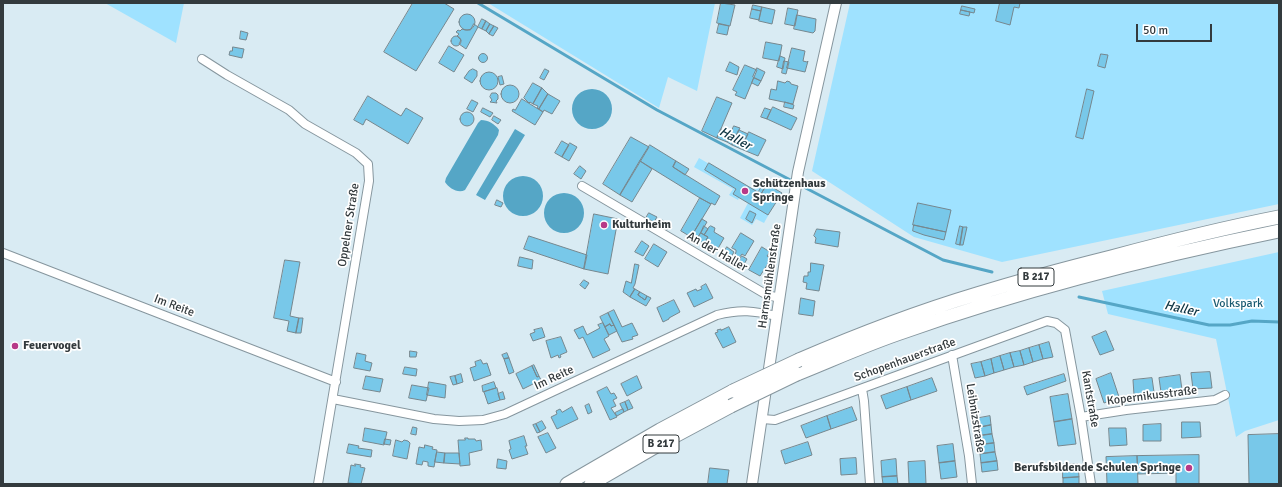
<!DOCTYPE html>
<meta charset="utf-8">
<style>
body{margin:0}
#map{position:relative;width:1282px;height:487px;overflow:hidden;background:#d9ebf3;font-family:Signika,sans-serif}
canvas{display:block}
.frame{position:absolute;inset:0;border:4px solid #333a3d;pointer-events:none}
.scale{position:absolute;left:1136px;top:24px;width:76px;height:18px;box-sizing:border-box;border:2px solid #333a3d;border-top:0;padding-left:5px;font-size:12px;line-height:14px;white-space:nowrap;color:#333a3d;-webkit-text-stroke:3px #fff;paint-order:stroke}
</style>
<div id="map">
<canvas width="1282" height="487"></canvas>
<div class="frame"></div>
<div class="scale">50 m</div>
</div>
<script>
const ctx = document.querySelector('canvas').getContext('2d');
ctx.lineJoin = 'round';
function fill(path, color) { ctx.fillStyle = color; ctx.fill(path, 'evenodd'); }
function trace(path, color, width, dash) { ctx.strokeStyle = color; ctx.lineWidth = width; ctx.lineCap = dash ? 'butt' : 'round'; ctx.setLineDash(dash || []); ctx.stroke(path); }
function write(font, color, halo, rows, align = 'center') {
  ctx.font = font + ' Signika,sans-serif'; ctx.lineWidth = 3.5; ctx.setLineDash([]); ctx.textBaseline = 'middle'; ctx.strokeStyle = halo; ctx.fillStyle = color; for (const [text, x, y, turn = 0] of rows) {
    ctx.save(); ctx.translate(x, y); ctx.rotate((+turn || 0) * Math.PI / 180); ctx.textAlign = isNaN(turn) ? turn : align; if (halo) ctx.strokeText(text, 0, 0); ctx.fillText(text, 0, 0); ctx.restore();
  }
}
fill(new Path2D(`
 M105 3H184L176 43Z
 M488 3H715L697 91 668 77 659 108Z
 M850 3H1279V204L1002 262 914 237 812 171Z
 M699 158 752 189 757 180 771 188 759 208 769 214 764 223 756 219 752 225 740 218 748 203 739 198 738 200 729 195 733 189 694 167Z
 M1279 252V420L1245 431 1236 437 1216 339 1108 314 1102 291Z`), '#9fe2ff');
fill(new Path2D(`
 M572 109a20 20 0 1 1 40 0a20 20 0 1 1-40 0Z
 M481 120C488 120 495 124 499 130L498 135 465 190C458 194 449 188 445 182L446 178 478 123Z
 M515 129 525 135 485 200 476 195Z
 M503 196a20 20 0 1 1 40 0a20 20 0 1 1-40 0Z
 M544 213a20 20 0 1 1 40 0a20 20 0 1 1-40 0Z`), '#55a6c6');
trace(new Path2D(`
 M478 3 657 110 943 260 992 272
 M1079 297 1209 325H1230L1252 321 1279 322`), '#55a6c6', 3);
const building = new Path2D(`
 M413 3H444L454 9 416 71 384 52Z
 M721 3 735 5 730 26 717 23Z
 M1000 3H1020L1019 8 1014 7 1010 25 996 21Z
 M753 5 762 7 761 11 752 9Z
 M962 6 975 9 974 13 961 10Z
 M762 7 775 10 772 24 759 21Z
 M788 8 798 10 795 26 785 24Z
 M752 9 761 11 759 20 750 18Z
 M961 10 970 12 969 16 960 14Z
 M459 22a8 8 0 1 1 16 0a8 8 0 1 1-16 0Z
 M797 15 816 19 815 31 813 33 794 29Z
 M482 19 486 21 482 29 478 27Z
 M486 21 490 24 486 31 482 29Z
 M474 24 478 27 466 49 459 44 461 40 457 36 459 34 456 32 458 30 460 31 462 29 465 30H470Z
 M490 24 494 26 489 34 486 31Z
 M719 24 729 26 727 35 717 33Z
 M494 26 498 28 493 36 489 34Z
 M241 31 248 33 246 40 240 39Z
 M451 41a5 5 0 1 1 10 0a5 5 0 1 1-10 0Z
 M766 42 782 45 779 61 763 58Z
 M449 46 464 55 454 72 439 63Z
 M233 47 244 49 242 58 229 55 230 51H232Z
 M792 48 805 51 803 61 807 62 808 61 805 72 787 68Z
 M478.5 58a4.5 4.5 0 1 1 9 0a4.5 4.5 0 1 1-9 0Z
 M1101 54 1108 55 1105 68 1098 66Z
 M780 56 785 58 783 69 777 67Z
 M784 61 789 62 786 74 782 73Z
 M730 62 739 67 737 75 726 71Z
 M745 65 757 70 745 99 735 95 737 92 733 90Z
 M757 68 765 72 761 81 753 77Z
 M473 69 477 71V76L472 83 464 78 469 71Z
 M545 69 549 71 544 80 540 78Z
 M480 81a9 9 0 1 1 18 0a9 9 0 1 1-18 0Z
 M502 76 504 84 500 85 498 77Z
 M754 78 761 81 758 86 752 83Z
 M778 81 785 83 787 81 790 82 791 84 798 86 793 104 769 99 771 89 776 90Z
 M533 83 542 88 533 104 530 102 529 103 524 98Z
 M501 94a9 9 0 1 1 18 0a9 9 0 1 1-18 0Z
 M542 88 548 94 539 109 537 108 538 106 533 104Z
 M1087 89 1094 91 1083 139 1076 137Z
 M492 93H496L498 95V99L496 101 497 103 490 102 492 100 490 97Z
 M548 94 560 101 552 114 544 110 543 112 539 109Z
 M368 96 401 116 406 108 423 118 408 144 366 119 363 125 354 120Z
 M717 97 732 103 717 138 702 131Z
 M522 99 543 112 535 125 512 111 513 109 515 110Z
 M472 100 478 103 473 112 467 109Z
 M785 102 794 105 793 109 784 107Z
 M773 107 797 118 791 130 767 119Z
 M483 108 493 113 490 117 481 112Z
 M765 108 771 110 767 119 761 117Z
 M460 119a7 7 0 1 1 14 0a7 7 0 1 1-14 0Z
 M494 116 501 120 498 124 492 120Z
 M734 126 740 128 732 145 727 142Z
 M721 129 731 133 727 142 717 138Z
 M739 130 748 134 741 149 732 145Z
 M749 132 766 140 758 156 741 149Z
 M631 137 649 147 620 195 603 184Z
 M562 141 569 145 562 157 555 153Z
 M570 143 577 147 569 161 562 157Z
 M650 145 676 161 673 167 720 196 715 205 711 203V204L700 198 640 161Z
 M640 161 652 169 632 202 620 195Z
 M676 161 689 169 685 175 673 167Z
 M709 163 761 194 767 184 782 193 768 215 733 194 736 189 705 170Z
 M580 166 586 171 581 179 574 174Z
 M764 183 767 184 761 194 758 193Z
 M700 198 711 204 691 237 681 231Z
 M497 200 503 203 501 207 495 205Z
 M918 203 951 210 946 232 913 225Z
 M750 211 756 214 752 223 746 219Z
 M649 213 657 217 654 222 646 218Z
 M594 214 618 219 608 274 584 269Z
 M702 219 707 222 697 239 692 236Z
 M662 220 670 225 667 230 659 225Z
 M914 225 946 232 944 240 924 235 913 231Z
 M704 226 708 229 704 235 701 233Z
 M711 226 715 228 714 232 724 238 716 252 706 246 708 242 706 240 708 237 704 235 709 227Z
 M960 226 963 227 960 245 956 244Z
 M963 227H967L963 245H960Z
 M817 229 840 232 838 247 815 243 816 238 814 236Z
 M701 233 708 237 706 240 708 242 706 245 697 239Z
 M741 233 754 241 745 256 742 254 738 259 734 257 736 252V250L732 248Z
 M529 236 587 255 584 269 524 249Z
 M642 241 649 246 643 256 635 252Z
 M654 244 667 252 658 267 645 259Z
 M727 247 734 252 730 259 723 254Z
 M762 247 770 252 767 256 771 259 760 276 749 270Z
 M742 256 747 259 743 266 738 263Z
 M520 257 533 260 532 269 518 266Z
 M285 260 300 262 290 316 299 318 296 333 287 331 289 321 274 318Z
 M811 263 824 265 819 291 806 289 807 283 803 282 804 276H808V272H810Z
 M635 264 639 265 635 284 633 288 635 289 630 297 623 292 626 281 631 283Z
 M584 280 589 283 585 289 580 285Z
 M706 284 713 298 694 307 687 293 696 289 697 291 702 289 701 287Z
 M635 289 640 292 638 295 645 300 647 296 651 298 646 306 630 297Z
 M640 292 647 296 645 300 638 295Z
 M801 298 815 301 813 316 799 314Z
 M674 300 680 312 669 318V319L663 322 657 308Z
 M614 310 622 327 632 323 638 335 632 337 633 339 622 342 608 313Z
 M608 313 614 325 611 326 610 324 605 327 600 317Z
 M299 318H303L301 333H296Z
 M603 323 609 336 604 339 610 350 593 358 583 337 579 339 574 330 583 326 587 335 600 328 598 325Z
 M610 324 611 326 614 325 617 331 609 335 605 327Z
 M729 327 736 342 723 348 715 333 718 332 717 330 721 329V330Z
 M542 328 545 337 533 341 530 334 535 332 534 330Z
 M1106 331 1114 350 1100 355 1092 337Z
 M561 337 567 352 560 355 561 357 559 358 558 355 551 358 546 341Z
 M1049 342 1053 357 1043 359 1039 345Z
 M1039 345 1043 359 1033 362 1029 348Z
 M1029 348 1033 362 1024 365 1020 351Z
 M410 351 417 352 416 357H410Z
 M1020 351 1024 365 1014 367 1010 353Z
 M357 353 366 355 365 361 372 363 370 371 354 368Z
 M507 353 509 358 504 359 502 355Z
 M1010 353 1014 367 1004 370 1000 356Z
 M1000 356 1004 370 994 373 991 359Z
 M509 358 514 372 509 374 504 359Z
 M991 359 994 373 985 376 981 362Z
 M481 360 483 364 487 363 491 375 474 381 470 368 476 366 475 362Z
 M981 362 985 376 975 378 971 364Z
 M534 365 539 376 537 377 532 366Z
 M532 366 537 377 539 376 541 380 523 389 516 374Z
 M405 367 417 369 416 376 403 374Z
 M1210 372 1212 388 1193 389 1191 373Z
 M1111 373 1119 397 1104 403 1096 379Z
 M461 374 463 382 457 384 455 376Z
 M1064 374 1066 381 1027 395 1024 387Z
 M1180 375 1182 390 1161 392 1159 378Z
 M366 376 383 379 380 392 363 389Z
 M455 376 457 384 453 385 450 377Z
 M637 376 642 388 627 396 621 384Z
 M932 378 937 391 911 400 907 387Z
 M1152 378 1154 392 1134 395 1133 380Z
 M429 382 446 385 445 398 427 395Z
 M494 382 496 388 483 392 482 386Z
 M412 385 429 388 426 401 409 398Z
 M607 387 611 394 614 393 617 398 613 400 616 406 611 408 617 417 610 420 597 392Z
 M907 387 911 400 886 409 881 396Z
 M497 388 500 400 488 404 484 392Z
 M503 392 505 399 500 400 498 394Z
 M1068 394 1072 419 1054 422 1050 397Z
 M629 400 633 408 628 410 625 402Z
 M625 402 628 410 624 412 620 404Z
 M589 404 592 412 588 414 585 406Z
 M572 407 578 419 557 429 551 417 557 414 556 411 560 409 562 412Z
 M852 407 857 420 831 429 827 416Z
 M623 409 624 412 617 416 615 413Z
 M827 416 831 429 806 438 801 426Z
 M990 416 991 425 976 428 974 419Z
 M1072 419 1076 444 1058 446 1054 422Z
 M542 421 546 428 540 432 536 424Z
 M1182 422H1200L1201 437 1182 438Z
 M536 424 540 432 537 433 533 425Z
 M1161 424V441H1143V425Z
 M991 425 992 434 977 436 976 428Z
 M413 427 417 428 416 435 411 434Z
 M365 428 387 432 384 445 363 441Z
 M1109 428H1126L1127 445 1110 446Z
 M548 433 556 448 546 453 538 437Z
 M992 434 994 443 978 445 977 436Z
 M1279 434V484H1249L1248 435Z
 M524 436 527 446H525L528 454 512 459 509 450 511 449 509 441Z
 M465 438H468V439H475L476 441 481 440 482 450 469 453 470 465 460 466 458 440H465Z
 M385 439 391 440 390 445 384 444Z
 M396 440 402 442 404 440 408 441 410 443 407 459 393 456Z
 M808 442 812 455 785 464 781 451Z
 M994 443 995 452 980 454 978 445Z
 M349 444 359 446 358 448 372 450 371 457 347 453Z
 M953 444 955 461 939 463 937 446Z
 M425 445 433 447 432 449 437 450 434 467 428 466V462L423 461 422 465 416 464 419 447 424 448Z
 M437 452 445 453 444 463 435 462Z
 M995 452 997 461 981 463 980 454Z
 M445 453H459L460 464 444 463Z
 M1199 455V484H1176V473L1138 474 1137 456Z
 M1137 456 1138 484H1107L1106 457Z
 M856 458 857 474 841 475 840 459Z
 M498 459 507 461 506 469 497 468Z
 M896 459 897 476 882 477 881 461Z
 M925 461 926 484H909L908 462Z
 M955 461 957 477 941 479 939 463Z
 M997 461 998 470 982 472 981 463Z
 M355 464 361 465 360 467 365 468 361 484 348 483 351 465 355 466Z
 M1063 464H1078L1079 477 1063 478Z
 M710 468 729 470 727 484H708Z
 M897 476 898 484H883L882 477Z
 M1079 477V484H1063V478Z`);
fill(building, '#78c8e9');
trace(building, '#76878e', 1);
const minor = new Path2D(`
 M202 59 227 75 289 110 305 124 356 153 368 164 369 181 318 484
 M582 186 767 295 780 298
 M3 253 336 382
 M952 355 969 456 972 484
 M862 389 864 401 870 484
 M333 399 434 419 459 421 483 420 505 414 717 315C741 309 754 311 777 316
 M1081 417 1126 410 1215 400 1225 395
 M762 419 775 420 1047 321 1056 323 1065 330 1081 417 1091 484`);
const tertiary = new Path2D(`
 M752 484 798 172 836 3`);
const trunk = new Path2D(`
 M799 360C857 335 917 312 977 294 1022 280 1067 268 1111 257 1167 242 1223 228 1279 217
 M797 374C832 360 867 344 903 332 1025 289 1152 257 1279 231
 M567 484 660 430 733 391
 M591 484 660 444 731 406`);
trace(minor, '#86969e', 10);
trace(tertiary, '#86969e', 12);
trace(trunk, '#86969e', 15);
trace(minor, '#fff', 8);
trace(tertiary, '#fff', 10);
trace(trunk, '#fff', 13);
const trunkBridge = new Path2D(`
 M733 391 799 360
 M731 406 797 374`);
trace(trunkBridge, '#86969e', 15, []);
trace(trunkBridge, '#fff', 13);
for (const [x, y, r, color] of [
 [745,191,4,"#b73987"],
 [604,225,4,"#b73987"],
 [15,346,4,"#b73987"],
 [1189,468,4,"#b73987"]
]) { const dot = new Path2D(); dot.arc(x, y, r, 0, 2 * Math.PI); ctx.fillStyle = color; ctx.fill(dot); trace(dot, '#fff', 1.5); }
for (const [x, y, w] of [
 [1036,277,36],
 [661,444,36]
]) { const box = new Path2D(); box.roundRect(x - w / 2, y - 9, w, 18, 3); ctx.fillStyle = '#fff'; ctx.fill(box); trace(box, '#333a3d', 1); }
write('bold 11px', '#333a3d', null, [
 ["B 217",1036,277],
 ["B 217",661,444]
]);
write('bold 12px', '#333a3d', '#fff', [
 ["Schützenhaus",753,184],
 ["Springe",753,198],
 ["Kulturheim",612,225],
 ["Feuervogel",23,346],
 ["Berufsbildende Schulen Springe",1181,468,"right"]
], 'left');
write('12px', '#333a3d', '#fff', [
 ["Oppelner Straße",349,225,-81],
 ["An der Haller",717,252,30],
 ["Harmsmühlenstraße",770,276,-82],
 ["Im Reite",174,306,21],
 ["Schopenhauerstraße",905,360,-20],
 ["Im Reite",554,378,-25],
 ["Kopernikusstraße",1152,396,-7],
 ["Kantstraße",1090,399,80],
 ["Leibnizstraße",975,418,81]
]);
write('12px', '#1c5c72', '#fff', [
 ["Volkspark",1238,304]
]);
write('italic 13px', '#0d3341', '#fff', [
 ["Haller",735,139,28],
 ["Haller",1181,309,12]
]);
</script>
